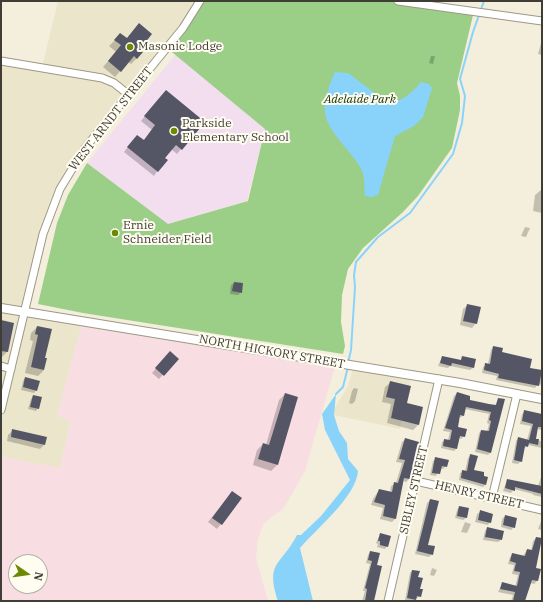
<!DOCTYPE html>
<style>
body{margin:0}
#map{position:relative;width:543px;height:602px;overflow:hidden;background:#f4efdc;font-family:"IBM Plex Serif",serif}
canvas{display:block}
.frame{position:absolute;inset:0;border:2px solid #3f3d36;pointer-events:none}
.north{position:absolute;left:8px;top:554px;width:40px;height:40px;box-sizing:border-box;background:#fffcf1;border:1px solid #b2b0a6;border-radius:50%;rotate:103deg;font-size:11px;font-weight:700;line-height:16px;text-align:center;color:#3f3d36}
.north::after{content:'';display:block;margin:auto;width:14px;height:18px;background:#6d8901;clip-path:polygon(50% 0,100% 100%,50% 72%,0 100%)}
</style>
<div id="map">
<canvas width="543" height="602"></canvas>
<div class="frame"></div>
<div class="north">N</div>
</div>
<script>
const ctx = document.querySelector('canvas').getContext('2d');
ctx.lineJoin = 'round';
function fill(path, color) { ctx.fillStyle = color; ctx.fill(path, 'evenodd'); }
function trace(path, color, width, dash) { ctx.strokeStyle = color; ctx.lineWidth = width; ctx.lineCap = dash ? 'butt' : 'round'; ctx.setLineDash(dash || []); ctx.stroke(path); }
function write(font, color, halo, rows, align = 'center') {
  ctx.font = font + ' "IBM Plex Serif",serif'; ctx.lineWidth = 4; ctx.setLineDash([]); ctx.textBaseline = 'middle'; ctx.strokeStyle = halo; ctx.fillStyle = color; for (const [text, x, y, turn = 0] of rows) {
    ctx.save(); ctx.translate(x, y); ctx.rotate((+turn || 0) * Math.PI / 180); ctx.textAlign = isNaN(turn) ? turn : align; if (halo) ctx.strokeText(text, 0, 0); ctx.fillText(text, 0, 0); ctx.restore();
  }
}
fill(new Path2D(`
 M58 1H200L90 142 56 197 25 312 83 321 57 416 71 420 60 468 1 457V61L42 67Z
 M354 365 412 375 400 429 334 415V409L348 386Z`), '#ebe5cb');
fill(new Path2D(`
 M83 321 336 363 305 471 284 508 264 523 258 539 256 558 268 601 1 600V457L60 468 71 420 57 416ZM16 562H40V586H16Z`), '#f8dde2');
fill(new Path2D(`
 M176 54 265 129 247 201 168 224 87 163Z`), '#f2deee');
fill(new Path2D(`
 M200 1H398L474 11 457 83 460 96V110L452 148 418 196 403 212 363 248 348 269 342 295 341 322 345 346 343 354 83 313 38 304 57 223 68 195 87 163 168 224 248 201 265 129 167 48Z`), '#9bce87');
fill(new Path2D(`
 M335 72 348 73 388 103C403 101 412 93 421 82L429 84 432 88 423 117 414 126 395 136 378 195 372 197 365 196C364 189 365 181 363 174 361 166 355 160 350 153 323 121 317 113 335 72Z
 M336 394 334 415 339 431 347 443 348 459 358 471C356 497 317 528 300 548L313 601H278C265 561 281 566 297 535H301L321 516 350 480 325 430 322 414Z`), '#89d3fa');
fill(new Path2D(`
 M126 39 139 49 137 58 131 64 128 62 115 77 103 67 116 52 109 46 115 40Z
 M542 40V55L538 54Z
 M431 56H435L433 64 429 63Z
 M162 95 181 149 177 154 171 149 154 176 124 152 133 140 143 141 152 130 141 121Z
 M541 190H542V213L533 211 535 195Z
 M525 227 530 228 526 237 521 236Z
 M234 283 241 292 238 295 230 294 231 285Z
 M468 305 476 323 472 328 460 325 463 309Z
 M1 321 13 324 7 352 1 358Z
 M37 327 44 358V370L38 376 25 373 33 341 30 340 31 333Z
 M493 347 501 353 529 369 542 372V385L538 384 535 388 496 380 497 376 482 373 483 367 488 364 491 350Z
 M166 357 177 359 159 379 152 373Z
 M442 357 460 361 463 357 475 359 473 368 470 370 450 366 448 368 438 366Z
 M25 378 36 390 34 393 21 390 23 381Z
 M391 382 405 404 422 408 418 425 413 430 387 423 391 404 382 402 385 387Z
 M354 388 358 389 355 401 352 404 349 403 352 391Z
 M457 393 468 400 495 406 498 399 491 452 488 455 475 452 479 433 481 431 487 432 489 424 487 423 489 414 465 409 463 416 459 418 457 427 464 436 461 439 459 438 456 449 454 451 441 448 442 442 445 440H448L450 432 443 431 454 396Z
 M285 394 277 465 271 471 253 465 257 450 263 444 266 445 279 400Z
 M33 396 38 408 36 411 28 409 31 399Z
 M525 411 540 415 542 413V430L537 429 534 440 542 441V448L528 445 524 449 521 461 518 464 512 463 516 441 518 438 527 440 531 426 520 424 522 414Z
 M13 430 44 445 40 449 7 441 8 435Z
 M405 439 409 479 406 482 403 481 395 519 392 522 380 519 383 508 371 505 373 499 379 490 390 493 391 486 396 483 402 463 396 462 402 442Z
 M471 455 473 471 485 485 483 487 459 480 460 473 465 471 468 458Z
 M436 458 446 466 443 469 440 468 436 476 430 475 433 461Z
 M542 474V500V497L533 495V494L514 489 511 493 503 491 507 480 538 486Z
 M232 492 221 524 217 529 208 522Z
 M430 500 427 546 432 554 429 557 415 554 427 503Z
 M459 507 466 518 463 520 455 518 457 510Z
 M480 512 490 522 488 525 475 522 477 514Z
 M505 516 514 527 511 530 501 527 502 519Z
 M542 519V530L538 529Z
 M465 522 471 524 467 533 461 532Z
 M487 528 501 540 498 542 483 540 485 531Z
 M380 534 387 546 385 549 377 547 378 544 376 543Z
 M536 538 542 539 535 569 537 581 534 584 530 583 524 601H511L513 595 498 592 502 584 515 587 518 575 512 574 514 565 508 564 510 557 513 554 523 556 527 550 531 551 533 541Z
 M370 552 376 566 371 601H362L365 591H363L370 564 366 563 368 555Z
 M432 568 437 570 434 576 430 575Z
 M412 571 417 577 420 596 413 601H409L405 600 410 573Z`), '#0003');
trace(new Path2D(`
 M348 363 351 350 355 287 354 275 356 262 378 237 410 213 453 154 462 123 465 96 460 79 473 32 484 1
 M336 394 343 387 348 367`), '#89d3fa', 2);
fill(new Path2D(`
 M139 23 152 34 140 49 143 52 137 59 134 56 121 72 108 61 121 45 114 40 120 33 127 38Z
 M166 90 205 122 182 150 176 145 165 158 168 160 158 172 127 147 137 135 144 140 155 125 144 116Z
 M234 282 243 283 242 293 232 291Z
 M467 304 481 307 477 324 463 321Z
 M1 320 14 323 8 352 1 351Z
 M37 326 52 329 45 358H47L44 370 31 367 38 335 35 334Z
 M493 346 503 348 502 352 532 359 530 368 542 370 539 386 498 378 499 374 484 370 485 363 490 364Z
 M170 351 179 359 164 376 155 368Z
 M442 356 461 360 462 356 476 359 474 368 452 363 451 366 440 363Z
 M25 377 40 381 37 391 23 387Z
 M390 381 411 386 407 403 423 407 419 425 391 418 395 399 386 397Z
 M457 392 470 396V400L489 404 496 405 498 398 505 399 491 453 477 449 481 430 489 431 491 421 489 420 491 412 466 407 464 416 460 415 458 427 467 429 465 437 460 436 457 449 443 446 444 439 450 440 452 430 445 428Z
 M285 393 298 397 278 465 258 459 263 443 269 445Z
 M33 395 42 397 39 409 30 407Z
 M524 410 542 414V427H538L536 439H539L538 445 529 443 528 447 525 446 522 462 514 460 518 437 529 440 533 424 522 421Z
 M12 429 47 437 45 445 11 437Z
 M405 438 419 442 410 479 404 478 396 519 383 516 385 505 374 502 379 489 392 492 394 482 398 483 405 460 399 459Z
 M470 454 478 456 474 470 484 472V476L488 477 486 485 461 478 462 470 467 471Z
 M435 457 449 460 447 467 442 466 440 474 432 473Z
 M507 479 542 486V494L515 487V491L505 488Z
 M232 491 242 498 222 525 212 518Z
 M430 499 439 501 428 545 435 546 433 555 417 551Z
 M459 506 469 508 467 518 457 516Z
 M480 510 493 514 491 523 478 520Z
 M505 515 517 518 515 528 503 525Z
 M487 527 504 531 502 540 485 537Z
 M380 533 391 536 388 547 380 545V541H378Z
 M536 537 542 538 536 568 541 569 538 581 532 580 525 601H513L515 592 500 589 502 582 517 586 520 572 514 571 516 563 510 561 512 553 525 556 527 549 532 550Z
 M370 551 380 553 377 565 382 566 374 601H365L367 589 365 588 372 561 368 560Z
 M412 570 420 571 418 577 423 578 420 589H423L421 597 417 596 416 600 407 598Z`), '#545565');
const minor = new Path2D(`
 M398 1 542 21
 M1 61 102 78 114 83 129 95
 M1 366 11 369
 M1 410 43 234 60 189 85 148 183 28 200 1
 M416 481 542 510
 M492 498 517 394
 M388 601 439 379`);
const tertiary = new Path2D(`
 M1 308 460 383 542 399`);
trace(minor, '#9d9887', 9);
trace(tertiary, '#9d9887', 10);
trace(minor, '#fff', 7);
trace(tertiary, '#fff', 8);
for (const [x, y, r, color] of [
 [130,47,4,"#6d8901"],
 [174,131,4,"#6d8901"],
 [115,233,4,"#6d8901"]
]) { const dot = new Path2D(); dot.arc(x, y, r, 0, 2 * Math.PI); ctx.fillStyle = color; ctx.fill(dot); trace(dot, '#fffcf1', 1.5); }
write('12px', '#3f3d36', '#fffcf1', [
 ["Masonic Lodge",138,47],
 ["Parkside",182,124],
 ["Elementary School",182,138],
 ["Ernie",123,226],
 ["Schneider Field",123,240]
], 'left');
write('italic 12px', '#130', '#fffcf1', [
 ["Adelaide Park",360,100]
]);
write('12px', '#3f3d36', '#fffcf1', [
 ["WEST ARNDT STREET",111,119,-52],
 ["NORTH HICKORY STREET",272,352,10],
 ["SIBLEY STREET",414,490,-77],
 ["HENRY STREET",479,495,13]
]);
</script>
